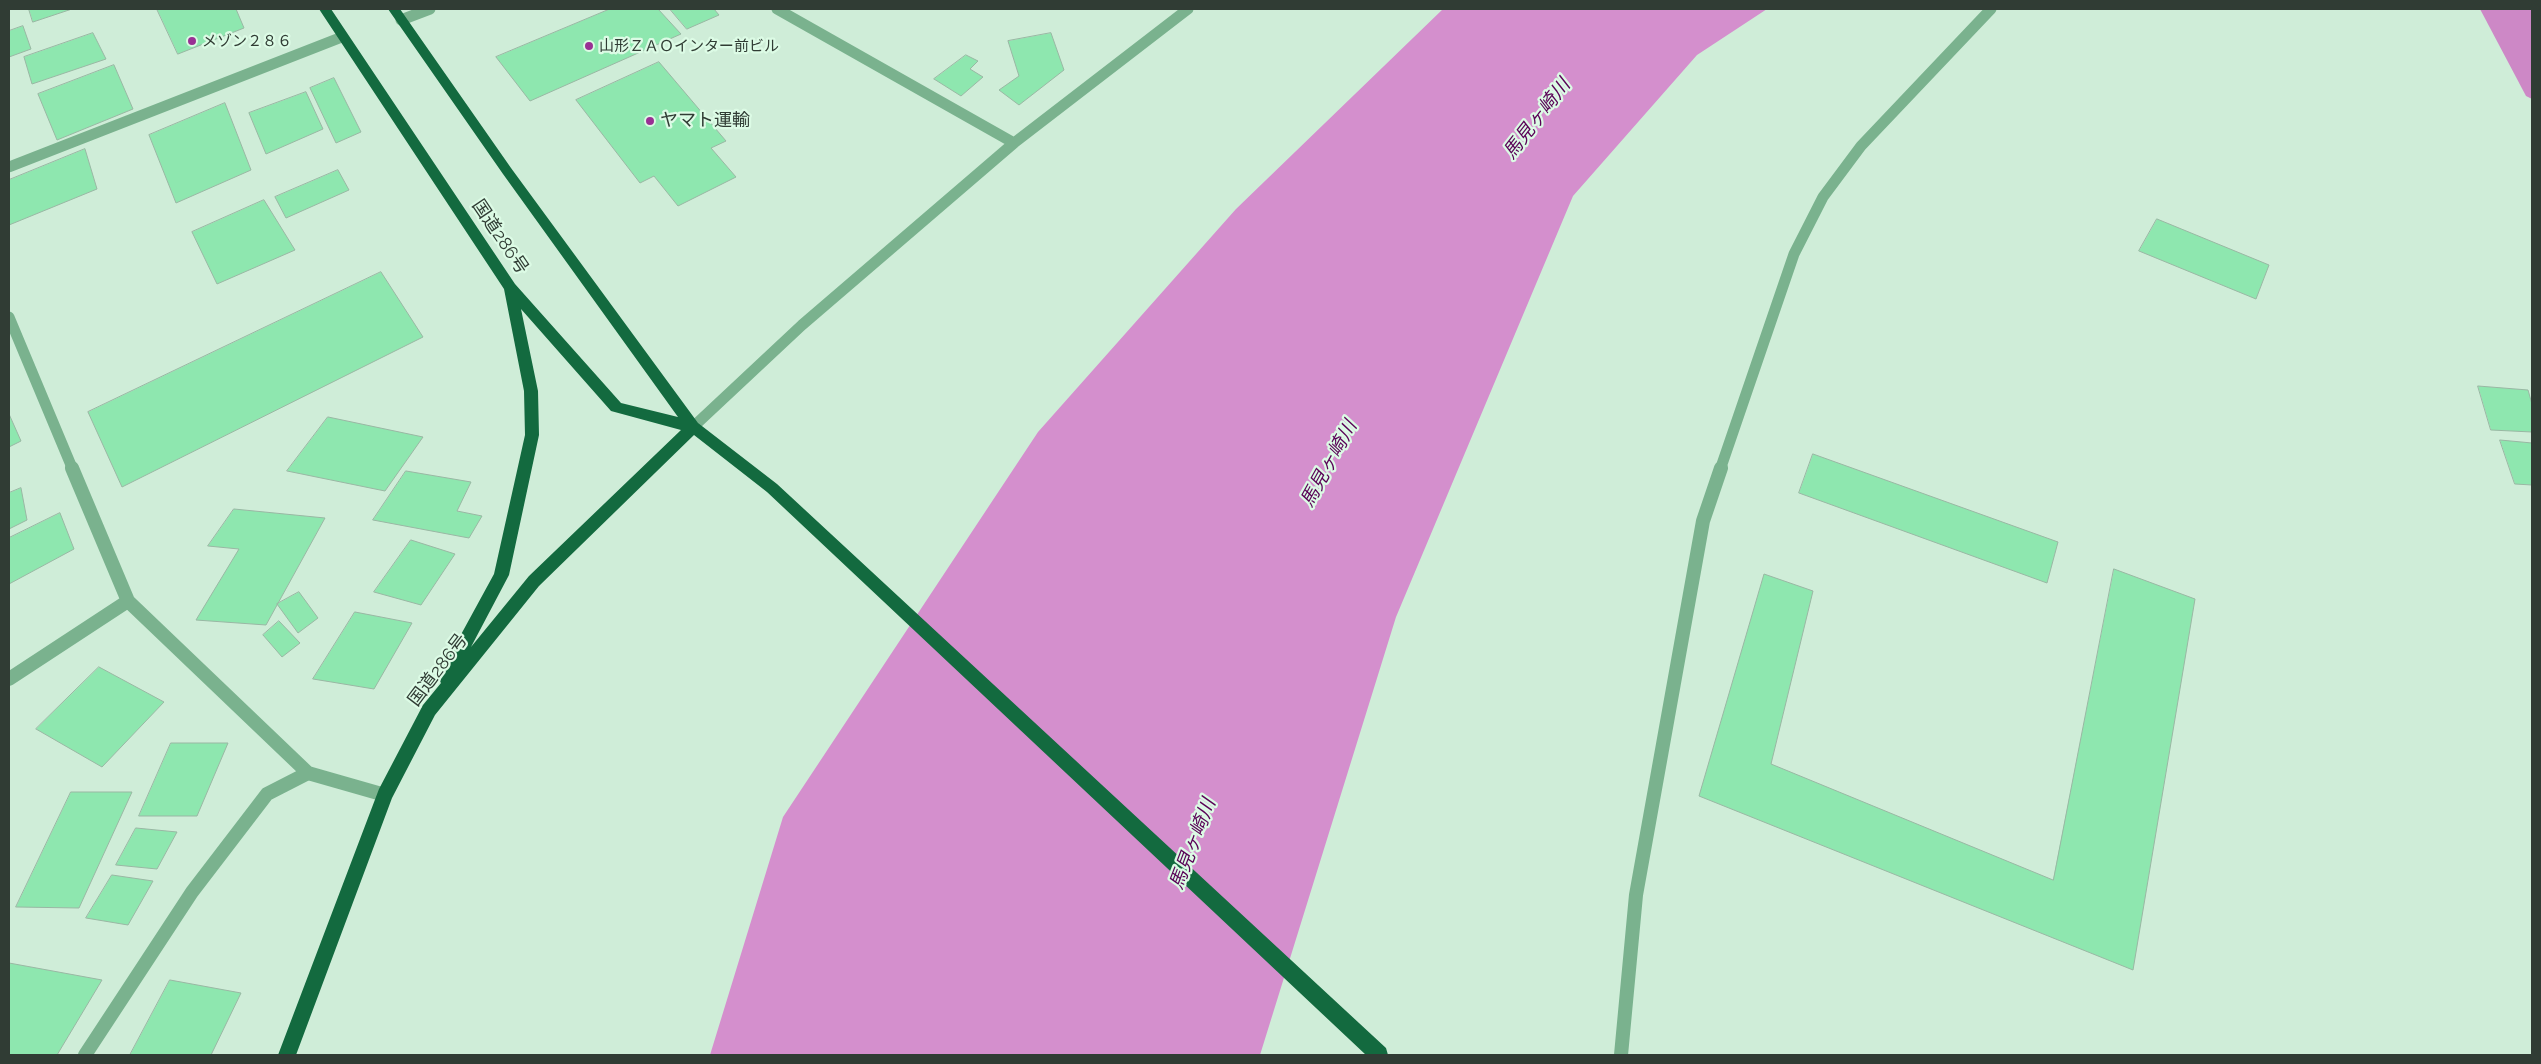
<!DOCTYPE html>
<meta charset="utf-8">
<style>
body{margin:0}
#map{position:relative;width:2541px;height:1064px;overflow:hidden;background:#cfedd8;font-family:Raleway,sans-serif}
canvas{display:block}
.frame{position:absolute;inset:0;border:10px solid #303c34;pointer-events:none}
</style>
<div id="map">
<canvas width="2541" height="1064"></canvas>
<div class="frame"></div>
</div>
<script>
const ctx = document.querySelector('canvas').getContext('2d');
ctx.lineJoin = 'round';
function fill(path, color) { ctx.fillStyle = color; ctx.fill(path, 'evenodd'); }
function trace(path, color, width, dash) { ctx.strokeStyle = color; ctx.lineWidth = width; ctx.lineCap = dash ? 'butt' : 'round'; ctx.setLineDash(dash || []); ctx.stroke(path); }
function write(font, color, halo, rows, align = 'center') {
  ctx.font = font + ' Raleway,"Noto Sans JP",sans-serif'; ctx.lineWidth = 4.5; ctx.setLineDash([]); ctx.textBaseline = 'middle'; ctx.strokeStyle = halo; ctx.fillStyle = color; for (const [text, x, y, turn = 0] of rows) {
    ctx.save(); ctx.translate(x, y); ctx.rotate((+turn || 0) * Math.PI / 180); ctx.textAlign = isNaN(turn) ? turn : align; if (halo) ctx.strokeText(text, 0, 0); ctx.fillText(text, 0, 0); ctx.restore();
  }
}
fill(new Path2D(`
 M2480 9H2532V99L2526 96Z`), '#cd88c6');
fill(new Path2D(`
 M1443 9H1767L1697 55 1573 196 1396 617 1260 1055H710L783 817 1038 432 1236 209Z`), '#d48fcd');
const building = new Path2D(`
 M29 9H72L33 22Z
 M157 9H236L244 28 178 54Z
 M610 9H658L681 34 530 101 496 57Z
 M670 9H714L719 15 687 29Z
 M23 26 31 49 9 57V31Z
 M93 33 106 59 32 84 24 57Z
 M1051 33 1064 70 1019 105 999 90 1019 76 1008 41Z
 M966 55 978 61 970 69 983 77 961 96 934 79Z
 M659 62 726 141 711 148 736 177 678 206 654 176 640 183 576 100Z
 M114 65 133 109 57 140 38 94Z
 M334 78 361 132 336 143 310 88Z
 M306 92 323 129 266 154 249 113Z
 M225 103 251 170 176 203 149 135Z
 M85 149 97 189 9 225V180Z
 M338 170 349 190 286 218 275 197Z
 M264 200 295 250 217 284 192 232Z
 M2157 219 2269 265 2256 299 2139 251Z
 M381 272 423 337 122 487 88 412Z
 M2478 386 2528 390 2532 404V432L2491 430Z
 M9 414 21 441 9 447Z
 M328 417 423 437 385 491 287 471Z
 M2500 440 2532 443V485L2515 484Z
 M1813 454 2058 542 2047 583 1799 493Z
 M406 471 471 482 457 511 482 516 469 538 373 520Z
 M21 488 27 520 9 529V493Z
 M234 509 325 518 266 625 196 620 239 549 208 546Z
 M60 513 74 549 9 584V538Z
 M411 540 455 554 421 605 374 592Z
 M2114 569 2195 599 2133 970 1699 796 1764 574 1813 591 1771 764 2053 880Z
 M299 592 318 618 298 633 277 604Z
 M355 612 412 623 374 689 313 679Z
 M279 621 300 643 282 657 263 635Z
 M99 667 164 702 102 767 36 729Z
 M171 743H228L197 816H139Z
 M71 792H132L79 908 16 907Z
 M136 828 177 832 157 869 116 865Z
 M112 875 153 881 128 925 86 918Z
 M9 963 102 980 57 1055H9Z
 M170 980 241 993 211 1055H130Z`);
fill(building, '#8ee7af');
trace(building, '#99b7a3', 1);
trace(new Path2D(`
 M777 9 1014 143
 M401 20 430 9
 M9 167 342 37
 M9 317 73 470
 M693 427 802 325 1014 143 1188 9
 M1720 470 1794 254 1823 197 1861 146 1991 9`), '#7ab28e', 11);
trace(new Path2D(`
 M72 468 128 601 308 773 385 795
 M9 679 128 601
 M85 1055 192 892 267 794 308 773
 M1621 1055 1636 895 1703 521 1721 468`), '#7ab28e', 14);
fill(new Path2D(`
 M319 9H331L515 284 621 403 678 417 503 174 388 9H400L511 168 698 423 777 484 1386 1048 1388 1055H1366L767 492 694 435 539 586 435 715 392 798 296 1055H278L379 789 423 705 441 683 438 678 440 673 494 574 525 435 524 391 504 289ZM521 309 611 411 681 430 529 576 471 647 509 575 539 435 538 391Z`), '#136a3f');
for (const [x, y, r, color] of [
 [192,41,5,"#993194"],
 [589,46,5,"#993194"],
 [650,121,5,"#993194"]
]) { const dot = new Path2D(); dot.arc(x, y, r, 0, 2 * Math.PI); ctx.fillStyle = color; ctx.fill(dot); trace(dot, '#dcfbe5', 2); }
write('15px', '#303c34', '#dcfbe5', [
 ["メゾン２８６",202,41],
 ["山形ＺＡＯインター前ビル",599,46]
], 'left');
write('18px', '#303c34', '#dcfbe5', [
 ["ヤマト運輸",660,121]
], 'left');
write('18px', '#303c34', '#dcfbe5', [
 ["国道286号",500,237,56],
 ["国道286号",438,670,-53]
]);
write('italic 19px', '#590156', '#dcfbe5', [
 ["馬見ヶ崎川",1537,119,-52],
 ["馬見ヶ崎川",1329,464,-61],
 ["馬見ヶ崎川",1193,844,-69]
]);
</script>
